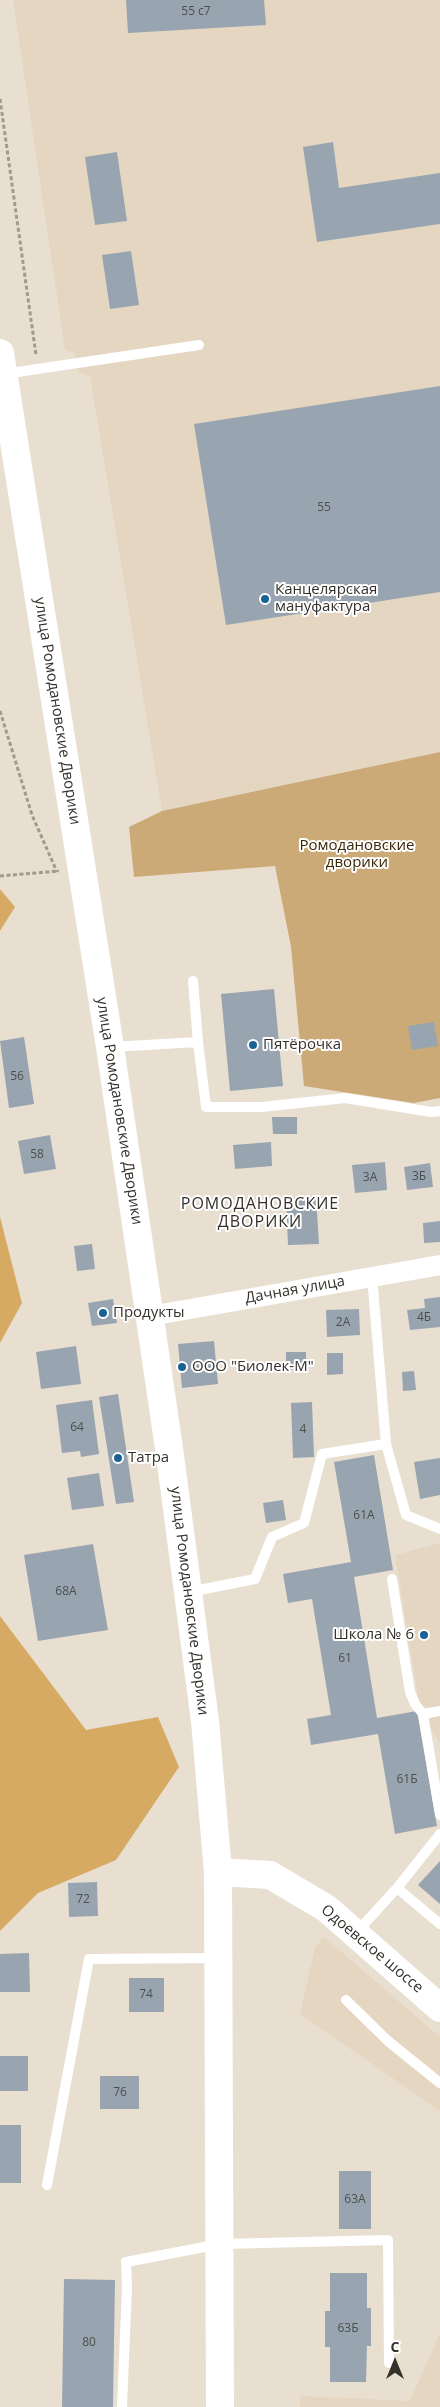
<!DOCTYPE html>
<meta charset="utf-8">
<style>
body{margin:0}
#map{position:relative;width:440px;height:2407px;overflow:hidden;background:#e9dfd1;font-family:"Open Sans",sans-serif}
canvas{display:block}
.north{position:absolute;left:370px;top:2337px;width:50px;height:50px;-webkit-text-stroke:4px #fff;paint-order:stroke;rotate:0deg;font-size:14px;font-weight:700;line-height:20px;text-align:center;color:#34312b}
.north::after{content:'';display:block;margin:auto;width:18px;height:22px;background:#34312b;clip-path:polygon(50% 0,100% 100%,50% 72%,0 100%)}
</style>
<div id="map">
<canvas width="440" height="2407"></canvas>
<div class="north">С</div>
</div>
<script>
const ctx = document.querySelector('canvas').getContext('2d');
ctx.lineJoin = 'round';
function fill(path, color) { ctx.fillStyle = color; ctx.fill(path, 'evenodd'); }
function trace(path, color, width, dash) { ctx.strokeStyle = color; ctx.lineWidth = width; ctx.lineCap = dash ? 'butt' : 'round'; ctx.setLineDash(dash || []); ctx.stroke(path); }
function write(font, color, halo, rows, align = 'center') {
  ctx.font = font + ' "Open Sans",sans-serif'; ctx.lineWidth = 4; ctx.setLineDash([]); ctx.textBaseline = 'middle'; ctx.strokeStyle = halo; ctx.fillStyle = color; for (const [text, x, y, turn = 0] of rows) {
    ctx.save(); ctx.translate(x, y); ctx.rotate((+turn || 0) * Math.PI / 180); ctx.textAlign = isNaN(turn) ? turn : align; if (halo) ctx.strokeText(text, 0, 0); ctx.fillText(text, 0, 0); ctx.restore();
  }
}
fill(new Path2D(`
 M13 0H440V752L162 811 90 376 78 372 75 353 65 350Z
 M440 1543V1743L421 1714 395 1555Z
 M324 1937 440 2037V2111L300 2014 315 1947Z
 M440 2333V2407H300V2396L410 2401Z`), '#e4d6c1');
fill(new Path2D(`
 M440 752V1098L414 1103 304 1086 291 947 275 866 134 877 129 827 162 811Z`), '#cbaa78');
fill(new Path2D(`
 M0 889 15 907 0 931Z
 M0 1217 22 1303 0 1343Z
 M0 1616 86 1730 158 1717 179 1767 116 1860 38 1893 0 1931Z`), '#d7aa63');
fill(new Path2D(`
 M126 0H264L266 25 128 33Z
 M333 142 339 188 440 173V224L317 242 303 147Z
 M117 152 127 221 95 225 85 157Z
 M131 251 139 305 110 309 102 255Z
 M440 386V592L226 625 194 424Z
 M274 989 283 1086 230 1091 221 994Z
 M434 1022 438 1046 412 1050 408 1026Z
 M24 1037 34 1104 9 1108 0 1041Z
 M272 1117H297V1134H273Z
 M50 1135 56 1169 24 1174 18 1141Z
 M271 1142 272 1166 235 1169 233 1145Z
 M385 1162 387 1190 355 1193 352 1165Z
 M430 1163 433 1187 407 1190 404 1167Z
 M316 1196 319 1244 288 1245 286 1198Z
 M440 1221V1242L424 1243 423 1223Z
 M92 1244 95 1269 77 1271 74 1246Z
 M440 1297V1327L410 1330 407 1310 425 1308 424 1299Z
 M113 1299 117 1323 92 1326 88 1303Z
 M359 1309 360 1335 327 1337 326 1310Z
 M214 1341 218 1384 182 1388 178 1344Z
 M76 1346 81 1384 41 1389 36 1352Z
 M286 1352H306V1370H286Z
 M327 1353H343V1374L327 1375Z
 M414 1371 416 1390 403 1391 402 1372Z
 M118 1394 134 1502 116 1504 99 1397Z
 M92 1400 99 1454 81 1457 80 1451 62 1453 56 1405Z
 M312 1402 314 1457 293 1458 291 1403Z
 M374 1455 393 1570 354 1577 377 1718 417 1711 437 1826 395 1834 378 1734 311 1745 307 1719 331 1715 312 1599 288 1603 283 1574 351 1562 334 1462Z
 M440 1458V1495L420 1499 414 1462Z
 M99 1473 104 1506 72 1510 67 1478Z
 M283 1500 286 1520 266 1523 263 1503Z
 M93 1544 108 1630 38 1641 24 1555Z
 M440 1861V1904L418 1885Z
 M97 1882 98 1916 69 1917 68 1883Z
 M29 1953 30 1992H0V1954Z
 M129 1978H164V2012H129Z
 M0 2056H28V2091H0Z
 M100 2076H139V2109H100Z
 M0 2125H21V2183H0Z
 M339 2171H371V2229H339Z
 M330 2273H367V2308H371V2346H367L366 2382H330V2347H325V2311H330Z
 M64 2279 115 2280 113 2407H62Z`), '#98a5b0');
trace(new Path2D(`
 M0 99 36 355
 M0 711 32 815 57 872
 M0 876 59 871`), '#a0998e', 3, [4, 2.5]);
trace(new Path2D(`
 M4 374 199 345
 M193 981 198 1042
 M111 1047 198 1042 206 1107H262L345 1098 431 1112 440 1111
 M372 1276 386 1444 406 1515 440 1529
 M392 1579 410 1692 415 1704 423 1714 440 1815
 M189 1592 255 1579 272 1537 304 1523 322 1454 386 1444
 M423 1714 440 1711
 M397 1888 440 1924
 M356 1933 397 1888 440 1834
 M346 2000 388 2041 440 2083
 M47 2185 89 1959 216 1958
 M122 2407 127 2287 126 2262 220 2244 388 2240 389 2363`), '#fff', 10);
trace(new Path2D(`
 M150 1316 440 1265`), '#fff', 20);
trace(new Path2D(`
 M0 353 110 1047 169 1448 205 1721 218 1872 220 2407
 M218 1872 270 1875 326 1908 440 2008`), '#fff', 28);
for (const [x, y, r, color] of [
 [265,599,5,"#186296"],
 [253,1045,5,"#186296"],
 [103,1313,5,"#186296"],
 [182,1367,5,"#186296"],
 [118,1458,5,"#186296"],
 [424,1635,5,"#186296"]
]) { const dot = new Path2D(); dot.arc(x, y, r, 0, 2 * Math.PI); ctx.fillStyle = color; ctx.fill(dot); trace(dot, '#fff', 2); }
write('12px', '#4d4e4c', null, [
 ["55 с7",196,12],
 ["55",324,508],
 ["56",17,1077],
 ["58",37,1155],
 ["3Б",419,1177],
 ["3А",370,1178],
 ["4Б",424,1318],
 ["2А",343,1323],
 ["64",77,1428],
 ["4",303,1430],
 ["61А",364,1516],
 ["68А",66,1592],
 ["61",345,1659],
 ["61Б",407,1780],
 ["72",83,1900],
 ["74",146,1995],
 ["76",120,2093],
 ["63А",355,2200],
 ["63Б",348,2329],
 ["80",89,2343]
]);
write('15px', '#34312b', '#fff', [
 ["Канцелярская",275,590],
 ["мануфактура",275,607],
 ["Пятёрочка",263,1045],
 ["Продукты",113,1313],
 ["ООО \"Биолек-М\"",192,1367],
 ["Татра",128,1458],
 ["Школа № 6",414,1635,"right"]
], 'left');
write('15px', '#34312b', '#fff', [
 ["улица Ромодановские Дворики",57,711,81],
 ["улица Ромодановские Дворики",119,1111,81],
 ["Дачная улица",295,1290,-10],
 ["улица Ромодановские Дворики",189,1601,83],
 ["Одоевское шоссе",372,1949,40]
]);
write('15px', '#392706', '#fff', [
 ["Ромодановские",357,846],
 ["дворики",357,863]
]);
ctx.letterSpacing = '1px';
write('16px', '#34312b', '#fff', [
 ["РОМОДАНОВСКИЕ",260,1204],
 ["ДВОРИКИ",260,1222]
]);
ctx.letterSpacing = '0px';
</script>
